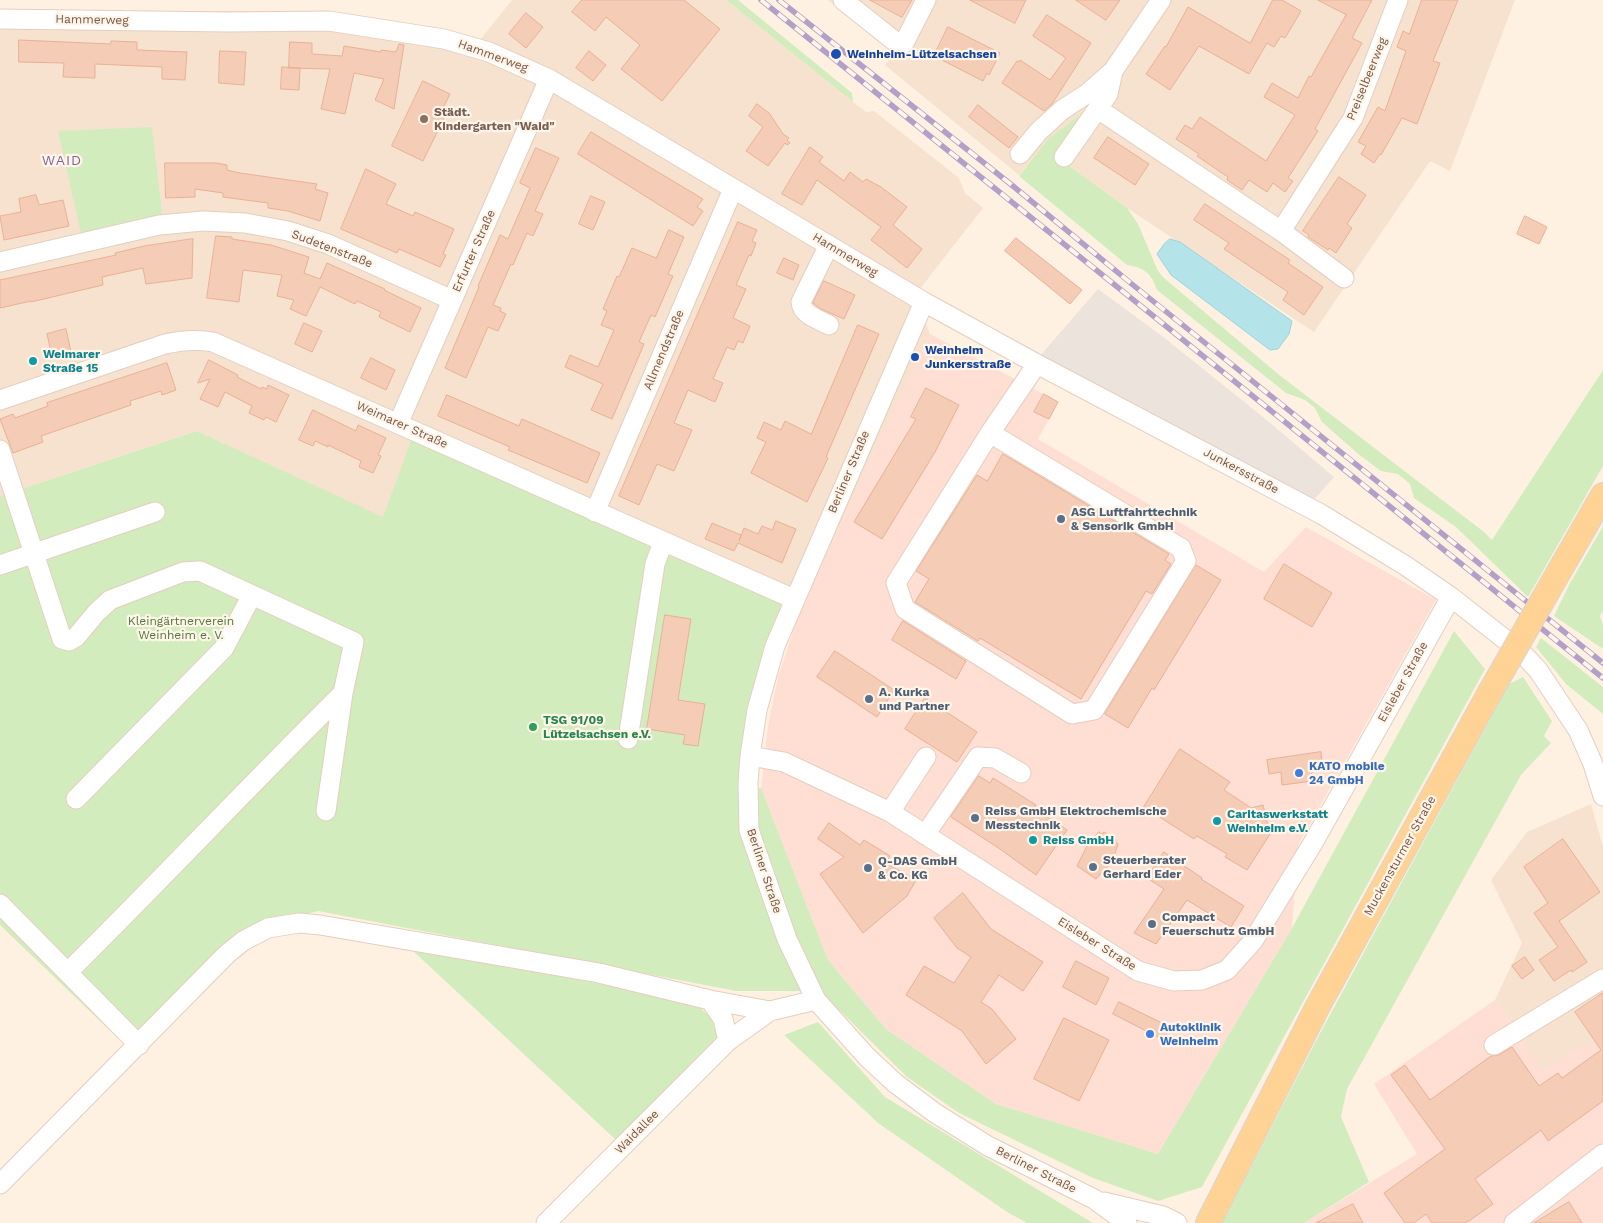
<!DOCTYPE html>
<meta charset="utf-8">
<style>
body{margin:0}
canvas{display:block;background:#fef1e1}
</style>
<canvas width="1603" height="1223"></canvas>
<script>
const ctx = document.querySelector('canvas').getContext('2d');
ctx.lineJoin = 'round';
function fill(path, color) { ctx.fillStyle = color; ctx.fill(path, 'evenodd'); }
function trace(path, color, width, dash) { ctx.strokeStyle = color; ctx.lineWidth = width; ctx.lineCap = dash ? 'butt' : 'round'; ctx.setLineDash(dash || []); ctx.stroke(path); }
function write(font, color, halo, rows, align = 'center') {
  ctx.font = font + ' "Work Sans",sans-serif'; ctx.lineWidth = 4.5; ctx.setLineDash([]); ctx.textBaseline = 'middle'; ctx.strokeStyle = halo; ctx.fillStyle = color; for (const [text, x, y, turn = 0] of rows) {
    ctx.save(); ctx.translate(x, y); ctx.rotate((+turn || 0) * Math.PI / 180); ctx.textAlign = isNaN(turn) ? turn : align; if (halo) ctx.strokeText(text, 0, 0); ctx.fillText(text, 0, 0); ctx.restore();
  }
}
fill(new Path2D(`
 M512 0H726L853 102 866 112 874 111 959 178 965 193 983 208 915 295 930 334 806 597 784 604 411 440 383 518 197 431 0 496V11H330L427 27 480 40Z
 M828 0H1515L1450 171 1430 161 1314 332 1127 208 1057 157 1047 140 1019 175 885 65 894 54Z
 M1591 804 1603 847V1034L1543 1072 1495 1000 1522 943 1491 880 1527 832Z`), '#f6e2ce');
fill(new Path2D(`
 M930 334 1058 402 1038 439 1264 572 1306 527 1436 600 1298 845 1292 928 1158 1154 996 1104 886 1029 828 960 761 788 768 726 778 677 796 623 806 597Z
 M1495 1000 1543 1071 1603 1034V1223H1304L1417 1154 1374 1084Z`), '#ffded3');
fill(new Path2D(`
 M1098 289 1162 336 1263 417 1334 477 1313 501 1039 357Z`), '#ece3dc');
fill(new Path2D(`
 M726 0H738L852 93 853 102Z
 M1096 103 1057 157 1127 208 1138 224 1158 271 1164 278 1278 374 1484 532 1492 540 1603 370V466L1528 597 1456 527 1414 498 1410 484 1398 474 1381 471 1357 453 1322 422 1315 408 1305 400 1286 393 1157 290C1151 273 1145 268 1127 265L1019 176 1047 140Z
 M152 127 162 214 81 233 58 131Z
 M197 431 383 517 411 440 784 604 774 621 748 716 744 792 761 788 828 960 886 1029 996 1104 1158 1154 1292 928 1454 631 1485 669 1202 1187 1158 1201 1093 1178 959 1113 907 1077 820 991H736L318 911 250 928 124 1044 0 925V496Z
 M1603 526V611L1600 616 1603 625V649L1554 616 1569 585Z
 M1541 638 1603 687V714L1566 684 1536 647Z
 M1523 677 1552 721 1544 736 1551 743 1521 775 1347 1089 1341 1117 1369 1182 1304 1223H1222L1318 1037 1509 684Z
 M412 950 596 983 698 1006 712 1019 717 1037 616 1140Z
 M818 1022 885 1097 1093 1223H1027L1007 1212 878 1123 784 1035Z`), '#d3ecbe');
const water = new Path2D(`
 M1170 239 1180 242 1292 321 1289 334 1278 349 1270 350 1171 275 1157 254 1164 244Z`);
fill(water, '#b4e4e9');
trace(water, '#99d4db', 1);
const building = new Path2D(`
 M582 0H684L720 29 662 101 621 69 640 45 606 17 595 31 572 12Z
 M870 0H912L902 17Z
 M970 0H1026L1015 23Z
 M1076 0H1120L1106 20Z
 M1273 0H1282L1301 11 1285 38 1281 36 1274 47 1267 43 1249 74 1199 46 1170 90 1146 74 1165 46 1166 47 1188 7 1250 43Z
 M1318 0H1372L1352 38 1362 43 1315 129 1318 131 1288 178 1293 181 1285 192 1273 183 1267 192 1249 180 1242 190 1227 180 1228 177 1197 156 1199 154 1176 139 1185 125 1192 129 1200 117 1266 161 1295 115 1264 97 1272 83 1298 98 1309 76 1311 77 1346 15Z
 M1422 0H1458L1433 61 1440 63 1417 124 1402 118 1381 155 1380 154 1374 163 1361 154 1366 146 1358 142 1378 107 1385 111 1406 51 1397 47 1403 31 1409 34Z
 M526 13 543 27 526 48 509 34Z
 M1047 15 1091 43 1052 104 1044 111 1002 83 1017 61 1019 62 1020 60 1050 80 1066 58 1033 36Z
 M948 27 1000 53 989 75 987 73 983 81 934 56Z
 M19 40 111 44V41L137 42V50L187 52 185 80 162 79V67L95 64V78L63 77 64 63 19 62Z
 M290 42 312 43V54L342 56 344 46 381 52V50L396 52 399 44 404 45 394 109 375 100 384 79 354 73 345 114 321 109 330 69 289 68Z
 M220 51 246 52 244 85 219 83Z
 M589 51 606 65 593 81 576 68Z
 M282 67 300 68 299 90 281 89Z
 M423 81 450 94 443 108 448 110 423 161 392 146Z
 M757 104 769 113 783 134 789 138 787 140 790 143 787 145 785 143 768 166 746 151 763 127 749 116Z
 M978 105 1018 137 1009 148 969 117Z
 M591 132 703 199 697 207 703 211 693 226 578 154Z
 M1108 137 1149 164 1135 185 1094 158Z
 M810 147 823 157 819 162 844 181 850 172 863 182 866 179 881 187 907 207 893 225 922 249 907 268 871 240 881 227 817 180 802 205 782 194Z
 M536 148 559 158 535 211 543 214 533 236 527 233 513 265 511 264 493 305 501 308 500 311 506 314 498 331 488 327 466 378 445 368 479 287 478 286 500 235 508 239 530 188 520 183Z
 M165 163H216L227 165V170L240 173 317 184 315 189 328 193 320 221 288 211 268 208V203L223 197V193L195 189V197L166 198Z
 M366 169 396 184 386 204 413 216 415 212 454 229 443 254 446 255 440 267 399 249 397 253 341 229Z
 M1339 177 1366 195 1347 224 1352 228 1336 253 1329 248 1328 250 1308 237 1309 235 1303 231Z
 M36 195 39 205 63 200 69 226 4 240 0 216 21 212 19 199Z
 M591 196 605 202 593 230 579 224Z
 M1205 204 1290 260 1288 263 1323 287 1304 315 1283 300 1288 292 1224 249 1229 243 1194 220Z
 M1525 216 1547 227 1539 244 1517 234Z
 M738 222 757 230 752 241 756 243 751 256 749 255 736 285 746 289 733 318 750 326 743 343 738 341 734 350 727 347 713 379 723 383 715 402 688 390 674 423 692 430 674 471 657 464 639 505 619 496Z
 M669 230 684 237 668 274 673 276 655 317 651 315 639 342 644 344 612 419 591 410 603 384 565 367 570 355 598 367 614 330 601 325 607 311 603 309 617 276 619 277 632 248 656 258Z
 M216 236 232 237V239L271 245 309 257 304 273 320 279 327 263 385 289 384 290 421 308 410 332 379 317 381 312 357 301 355 304 320 287 306 316 290 309 294 300 277 296 282 275 243 270 239 302 207 298Z
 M1016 238 1082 290 1070 304 1005 251Z
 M193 239 192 278 146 284 143 268 102 277 103 285 31 302V301L0 308V280L116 255 115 253 144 246Z
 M784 258 799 265 793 280 777 273Z
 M824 281 855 295 844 319 821 309 813 303Z
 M304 323 322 331 312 352 295 344Z
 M858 325 879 334 826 457 828 458 807 502 751 473 766 442 757 438 764 422 781 430 785 421 811 434Z
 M66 329 71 352 52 356 47 334Z
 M371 358 395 370 386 390 361 378Z
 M209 360 238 375 237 377 261 389 262 387 267 389 268 385 289 395 276 422 266 417 264 420 249 413 252 406 225 392 218 407 200 399 210 379 198 383Z
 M167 363 176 390 162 395 161 391 130 401 131 405 41 436 43 442 13 453 0 419 13 414 15 418 48 406 47 403Z
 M926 388 959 405 935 452 882 539 854 522 916 419 911 417Z
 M1044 394 1058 402 1049 419 1034 412Z
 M447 395 519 426 522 419 600 453 587 483 508 450 510 447 438 416Z
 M313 410 356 431 358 425 386 438 378 455 381 456 373 473 359 467 361 461 328 445V447L315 441 313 446 299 440Z
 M1003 454 1169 554 1165 560 1171 564 1152 594 1146 591 1081 699 980 638 978 641 915 602 929 579 916 571 977 475 987 481Z
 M776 521 796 529 782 563 738 543 734 551 705 539 712 523 741 535 739 541 744 528 758 534 762 526 772 530Z
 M1284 564 1332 593 1312 627 1264 599Z
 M1196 565 1221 580 1154 690 1152 688 1128 728 1105 714Z
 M665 615 691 619 678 700 705 704 698 746 683 744 685 735 647 729Z
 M903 621 966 661 956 679 892 640Z
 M835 651 894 690 877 717 817 677Z
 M925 698 977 732 957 762 905 729Z
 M1180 749 1230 782 1224 790 1251 808 1263 805 1270 834 1247 870 1225 857 1227 854 1197 836 1194 839 1144 807Z
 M1321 752 1322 766 1311 767 1313 781 1282 785 1281 772 1269 774 1267 760Z
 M979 776 990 783 993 778 1036 805 1034 808 1067 830 1036 875 1000 849 951 817Z
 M829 823 860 845 864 840 890 856 886 863 916 880 907 896 863 933 820 874 844 857 818 839Z
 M1099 832 1102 834 1104 832 1116 840 1115 842 1118 844 1112 862 1096 879 1077 866 1087 846Z
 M1563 839 1600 892 1559 921 1587 962 1572 972 1571 970 1554 981 1539 960 1558 947 1534 913 1548 903 1524 867Z
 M1164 852 1202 878 1201 879 1244 906 1231 927 1187 900 1156 944 1134 933 1164 889 1147 878Z
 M963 893 991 929 1043 962 1023 991 999 975 981 1002 992 1009 1016 1039 986 1064 962 1031 906 995 924 966 954 983 971 957 957 948 934 918Z
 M1525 957 1534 970 1522 979 1512 966Z
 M1076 961 1109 978 1096 1005 1063 987Z
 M1603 993V1101L1548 1141 1541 1130 1475 1179 1493 1204 1466 1223H1432L1426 1214 1414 1223H1405L1384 1193 1445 1149 1391 1075 1405 1065 1430 1100 1491 1056 1499 1055 1512 1047 1539 1086 1558 1073 1562 1078 1601 1050 1575 1012Z
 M1119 1002 1170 1027 1164 1040 1113 1014Z
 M1064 1018 1109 1040 1079 1101 1034 1079Z
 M1569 1202 1582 1223H1534Z
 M1353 1204 1363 1223H1316Z`);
fill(building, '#f5ccb6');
trace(building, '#e9b195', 1);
const minor = new Path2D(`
 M843 0 897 43H904L926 0
 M0 19 228 22 329 21 444 39 489 52 549 79 924 302 1037 364 1321 514 1406 566 1451 597 1521 652 1538 670 1578 730 1593 764 1603 796
 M1098 109 1281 231 1353 118 1398 0
 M1020 154 1038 132 1062 110 1088 93 1113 71 1161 0
 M1064 157 1108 94 1113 71
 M1281 231 1344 278
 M829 245 801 302C802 315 818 319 829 325
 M0 262 159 225 203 221 245 223 288 231 328 244 452 300
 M924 302 775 646 757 710 750 756 748 783 749 830 787 939 816 1000 867 1057 895 1083 935 1113 988 1146 1094 1199 1127 1223
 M0 400 165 344C182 340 196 339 213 342L794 599
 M398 424 549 79
 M990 433 1181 548 1186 561 1094 710 1072 714 905 609 896 583 990 433 1037 364
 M0 450 62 639 69 641 76 637 96 613 110 600 183 572 200 571 354 642 343 693 326 811
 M595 512 733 189
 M0 565 155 512
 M628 739 655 564 663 542
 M750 756 784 762 890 812 1138 971 1174 981 1202 980 1227 970 1253 941 1313 843 1451 597
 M76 799 224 648 252 595
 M890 812 926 757
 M925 835 978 757 995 758 1021 773
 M0 904 139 1045
 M68 972C161 880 250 785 343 693
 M710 1000 723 1019 728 1041
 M1494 1045 1603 979
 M0 1184 227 954 243 941 268 928 299 923 320 925 599 973 710 1000 770 1011
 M1104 1202 1163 1216 1177 1223
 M546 1223 728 1041 770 1011 816 1000
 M1514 1223 1603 1154`);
const major = new Path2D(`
 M1564 563 1603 495
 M1208 1223 1318 1006 1489 694`);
trace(minor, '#e5cebf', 21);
trace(major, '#dcd3cf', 26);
trace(minor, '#fff', 19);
trace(major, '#ffd396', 24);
const rail = new Path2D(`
 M761 0 1603 678
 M779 0 1013 186 1133 285 1603 663`);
trace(rail, '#b39fc8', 5.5);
trace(rail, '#fff5e8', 4, [11]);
const majorBridge = new Path2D(`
 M1489 694 1564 563`);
trace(majorBridge, '#dcd3cf', 26, []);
trace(majorBridge, '#ffd396', 24);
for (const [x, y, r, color] of [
 [836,54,6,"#1a4fb4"],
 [424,119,5,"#8d6e63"],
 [915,357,5,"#1a4fb4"],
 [33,361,5,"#0f9aa8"],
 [1061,519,5,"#5c6f8a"],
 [869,699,5,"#5c6f8a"],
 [533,727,5,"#2e9e5b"],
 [1299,773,5,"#3f7fe0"],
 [975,818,5,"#5c6f8a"],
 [1217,821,5,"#0f9aa8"],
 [1033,840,5,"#0f9aa8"],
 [1093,867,5,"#5c6f8a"],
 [868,868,5,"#5c6f8a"],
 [1152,924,5,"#5c6f8a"],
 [1150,1034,5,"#3f7fe0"]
]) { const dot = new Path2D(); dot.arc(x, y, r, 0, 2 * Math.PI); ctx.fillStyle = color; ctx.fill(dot); trace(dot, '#fff5e8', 2); }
write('12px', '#775546', '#fff5e8', [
 ["Hammerweg",92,20,1],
 ["Hammerweg",493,56,20],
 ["Preiselbeerweg",1367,79,-68],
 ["Sudetenstraße",332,249,21],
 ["Erfurter Straße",474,251,-66],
 ["Hammerweg",845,255,31],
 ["Allmendstraße",664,350,-67],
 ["Weimarer Straße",402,425,24],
 ["Junkersstraße",1241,471,28],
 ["Berliner Straße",849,472,-67],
 ["Eisleber Straße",1403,682,-61],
 ["Muckensturmer Straße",1400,856,-61],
 ["Berliner Straße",764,871,72],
 ["Eisleber Straße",1097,944,32],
 ["Waidallee",637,1132,-45],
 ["Berliner Straße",1036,1170,27]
]);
write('bold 12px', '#164399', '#fff5e8', [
 ["Weinheim-Lützelsachsen",847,54],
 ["Weinheim",925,350],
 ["Junkersstraße",925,364]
], 'left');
write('bold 12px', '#785e54', '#fff5e8', [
 ["Städt.",434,112],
 ["Kindergarten \"Waid\"",434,126]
], 'left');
write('bold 12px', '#0d838f', '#fff5e8', [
 ["Weimarer",43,354],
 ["Straße 15",43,368],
 ["Caritaswerkstatt",1227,814],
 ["Weinheim e.V.",1227,828],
 ["Reiss GmbH",1043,840]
], 'left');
write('bold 12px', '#4e5e75', '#fff5e8', [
 ["ASG Luftfahrttechnik",1071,512],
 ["& Sensorik GmbH",1071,526],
 ["A. Kurka",879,692],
 ["und Partner",879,706],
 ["Reiss GmbH Elektrochemische",985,811],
 ["Messtechnik",985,825],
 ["Steuerberater",1103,860],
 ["Gerhard Eder",1103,874],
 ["Q-DAS GmbH",878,861],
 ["& Co. KG",878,875],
 ["Compact",1162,917],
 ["Feuerschutz GmbH",1162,931]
], 'left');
write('12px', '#50783b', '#fff5e8', [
 ["Kleingärtnerverein",181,621],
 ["Weinheim e. V.",181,635]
]);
write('bold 12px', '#27864d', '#fff5e8', [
 ["TSG 91/09",543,720],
 ["Lützelsachsen e.V.",543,734]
], 'left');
write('bold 12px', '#366cbe', '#fff5e8', [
 ["KATO mobile",1309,766],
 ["24 GmbH",1309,780],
 ["Autoklinik",1160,1027],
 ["Weinheim",1160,1041]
], 'left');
ctx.letterSpacing = '1px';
write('14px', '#84619b', '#fff5e8', [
 ["WAID",62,161]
]);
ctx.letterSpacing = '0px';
</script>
